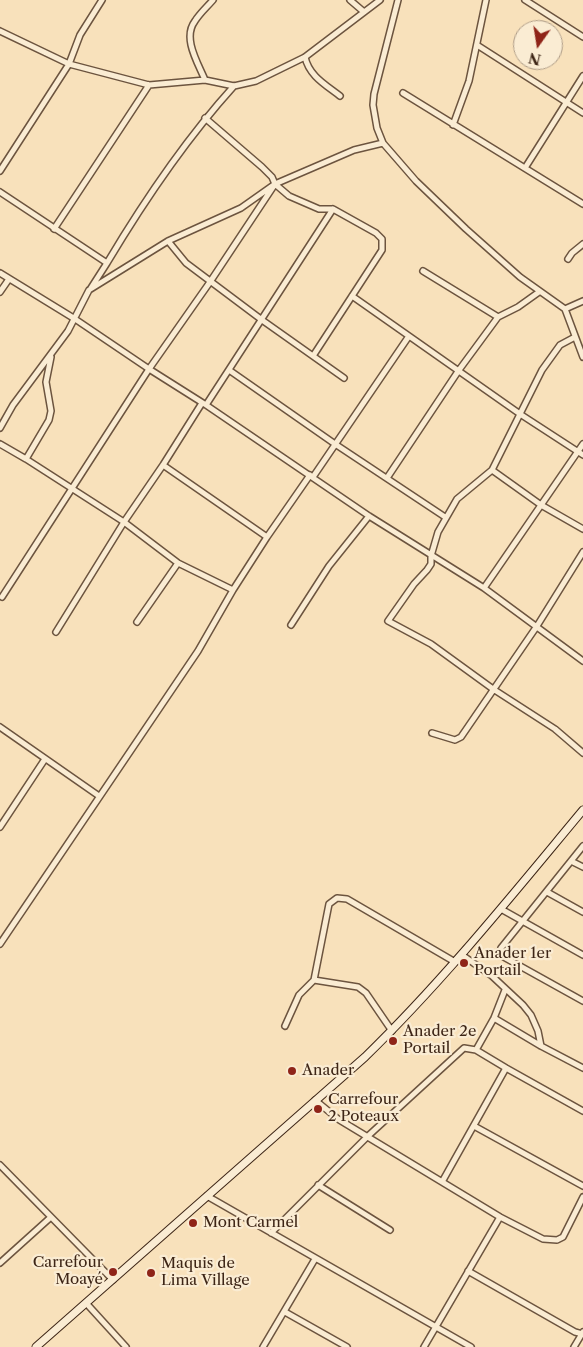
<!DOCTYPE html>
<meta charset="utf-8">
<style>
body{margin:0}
#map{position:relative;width:583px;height:1347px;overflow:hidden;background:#f8e1bb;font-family:"Libre Caslon Text",serif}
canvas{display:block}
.north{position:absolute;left:513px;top:20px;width:50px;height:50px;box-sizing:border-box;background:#faecd3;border:1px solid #ae9c87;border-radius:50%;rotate:193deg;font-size:14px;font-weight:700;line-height:20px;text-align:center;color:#3d2516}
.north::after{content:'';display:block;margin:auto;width:18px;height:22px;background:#8f2418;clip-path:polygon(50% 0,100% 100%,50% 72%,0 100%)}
</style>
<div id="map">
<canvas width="583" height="1347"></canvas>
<div class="north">N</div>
</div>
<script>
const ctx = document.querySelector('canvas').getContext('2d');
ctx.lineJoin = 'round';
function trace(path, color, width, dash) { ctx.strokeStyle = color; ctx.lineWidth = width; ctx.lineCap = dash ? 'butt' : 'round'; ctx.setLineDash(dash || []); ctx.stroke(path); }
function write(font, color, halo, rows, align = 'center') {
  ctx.font = font + ' "Libre Caslon Text",serif'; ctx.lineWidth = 4.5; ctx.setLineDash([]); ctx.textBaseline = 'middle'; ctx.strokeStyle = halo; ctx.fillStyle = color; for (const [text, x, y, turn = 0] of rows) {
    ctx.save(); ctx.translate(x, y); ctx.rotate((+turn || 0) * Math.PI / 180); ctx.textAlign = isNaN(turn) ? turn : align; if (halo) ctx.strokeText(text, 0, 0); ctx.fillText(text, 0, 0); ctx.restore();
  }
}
const street = new Path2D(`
 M350 0 364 12
 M398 0 374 94 373 105 377 128 383 143 416 181 466 229 520 277 565 309 583 357
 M525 0 583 37
 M0 31 69 64 149 85 205 80 234 86 256 81 305 57 380 0
 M477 45 583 113
 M305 57C309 76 326 85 340 96
 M205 80C198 63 182 38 195 21 200 13 207 7 213 0
 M403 93 583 204
 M205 118 262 167 272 177 275 184 289 196 319 209H333L376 233 382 239V250L313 356
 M453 125 469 81 486 0
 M525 168 583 76
 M0 171 69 64 80 35 102 0
 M0 192 107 263 91 288
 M54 229 149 85
 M168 241 186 263 262 320 344 378
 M568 259 572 253 583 244
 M107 263C144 201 185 140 234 86
 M423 271 498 317
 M0 273 75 319 149 369 206 405 369 516 484 588 583 661
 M0 292 9 279
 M352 296 520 414 583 455
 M565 309 583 301
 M575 337 560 345 542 370 492 470 457 499 438 532 431 556V564L427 570 414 584 388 621 431 644 493 689 555 729 583 753
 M229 370 335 444 445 517
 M206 405 333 209
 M0 428 13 405 68 331 89 290 168 241 241 208 275 184 354 150 383 143
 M0 444 26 459 124 522 178 563 233 590
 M26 459 49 420 51 411 46 382 51 357
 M163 465 267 537
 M492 470 541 505 583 529
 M313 477 409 336
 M387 478 459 370 498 317 518 307 539 292
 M484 588 583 444
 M2 597 149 369 210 282 275 184
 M137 622 178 563
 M291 625 329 566 369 516
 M56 632 124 522 163 465 202 403
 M0 727 99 796
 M432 733 455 740 461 737 537 626 583 552
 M0 827 45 759
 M583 846 501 948 500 952 502 956 583 1001
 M571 861 583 867
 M547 892 583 912
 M501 909 583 955
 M0 944 198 651 233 590 267 537 310 475
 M462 955 492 976 523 1005 531 1015 538 1031 541 1046
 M314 980 358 987 366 993 392 1031
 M494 1018 541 1046 583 1068
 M285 1026 299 995 314 980 329 904 337 898 347 899 455 962
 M476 1050 494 1018 505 990
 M315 1100 338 1119 500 1217 543 1239 557 1240 563 1237 583 1197
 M474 1126 583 1186
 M0 1165 113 1280
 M442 1182 506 1068
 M318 1185 390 1230
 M207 1196 471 1347
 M271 1233 368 1136 464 1048 476 1050 506 1068 583 1111
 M0 1263 51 1217
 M468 1271 575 1332 583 1334
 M86 1303 126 1347
 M285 1312 347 1347
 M263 1347 315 1259
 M424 1347 500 1217
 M574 1347 583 1332`);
const secondary = new Path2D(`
 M36 1347 365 1057C444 980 513 894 583 810`);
trace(street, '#6c543f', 8);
trace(secondary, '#3d2516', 9);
trace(street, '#faecd3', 5);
trace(secondary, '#faecd3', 7);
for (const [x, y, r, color] of [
 [464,963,5,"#8f2418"],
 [393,1041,5,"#8f2418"],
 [292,1071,5,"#8f2418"],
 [318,1109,5,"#8f2418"],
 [193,1223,5,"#8f2418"],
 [113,1272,5,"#8f2418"],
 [151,1273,5,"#8f2418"]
]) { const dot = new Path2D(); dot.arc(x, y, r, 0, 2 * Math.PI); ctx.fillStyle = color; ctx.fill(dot); trace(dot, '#faecd3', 2); }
write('15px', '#3d2516', '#faecd3', [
 ["Anader 1er",474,954],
 ["Portail",474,971],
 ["Anader 2e",403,1032],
 ["Portail",403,1049],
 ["Anader",302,1071],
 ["Carrefour",328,1100],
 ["2 Poteaux",328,1117],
 ["Mont Carmel",203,1223],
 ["Carrefour",103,1263,"right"],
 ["Moayé",103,1280,"right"],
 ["Maquis de",161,1264],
 ["Lima Village",161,1281]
], 'left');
</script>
